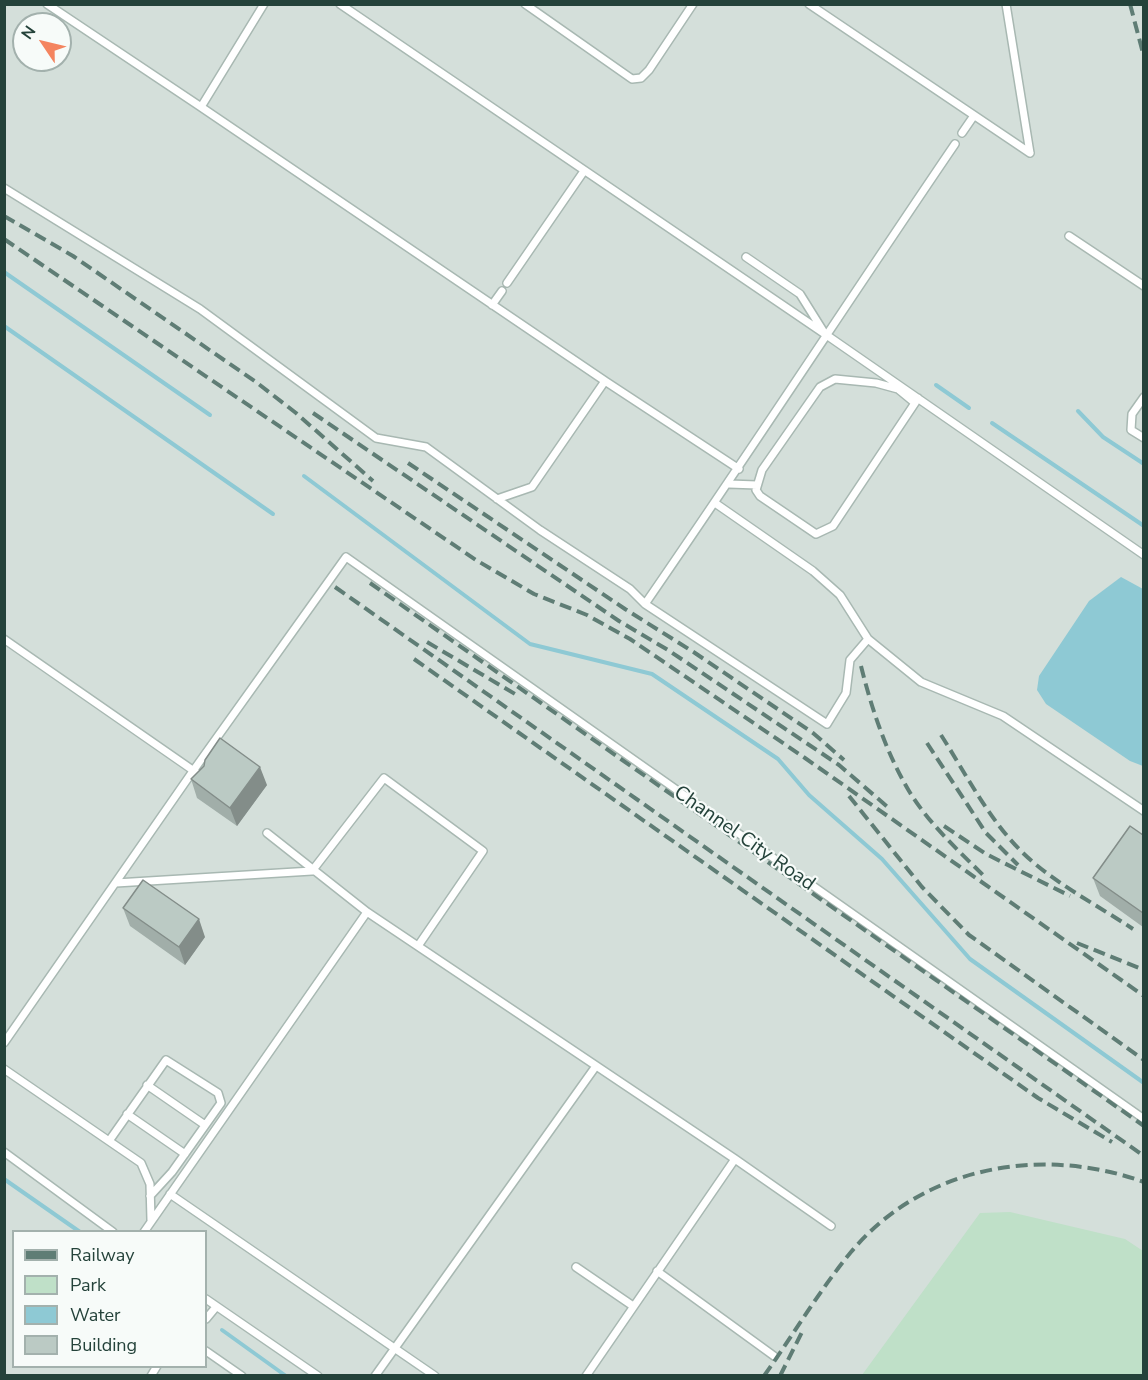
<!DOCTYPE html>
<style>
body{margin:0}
#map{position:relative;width:1148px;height:1380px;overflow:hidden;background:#e6efeb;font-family:"Nunito Sans",sans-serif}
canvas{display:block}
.frame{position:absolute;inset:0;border:6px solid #24423a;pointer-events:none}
.legend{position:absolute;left:12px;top:1230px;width:195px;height:138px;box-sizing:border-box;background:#f7fbf9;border:2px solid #a3b1ad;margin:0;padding:8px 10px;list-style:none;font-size:18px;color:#24423a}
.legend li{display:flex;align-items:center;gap:12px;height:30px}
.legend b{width:30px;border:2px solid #a3b1ad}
.north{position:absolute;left:12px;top:12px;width:60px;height:60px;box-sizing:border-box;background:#f7fbf9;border:2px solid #a3b1ad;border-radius:50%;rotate:305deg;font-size:16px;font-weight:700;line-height:24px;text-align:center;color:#24423a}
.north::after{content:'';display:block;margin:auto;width:21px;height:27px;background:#f4845f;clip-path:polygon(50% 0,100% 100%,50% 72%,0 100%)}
</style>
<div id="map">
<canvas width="1148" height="1380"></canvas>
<div class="frame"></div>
<ul class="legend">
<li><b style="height:8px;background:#5f7d75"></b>Railway</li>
<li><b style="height:16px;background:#bfe0c8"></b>Park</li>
<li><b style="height:16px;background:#8ec9d4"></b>Water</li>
<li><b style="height:16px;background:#bbcac4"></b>Building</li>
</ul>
<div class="north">N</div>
</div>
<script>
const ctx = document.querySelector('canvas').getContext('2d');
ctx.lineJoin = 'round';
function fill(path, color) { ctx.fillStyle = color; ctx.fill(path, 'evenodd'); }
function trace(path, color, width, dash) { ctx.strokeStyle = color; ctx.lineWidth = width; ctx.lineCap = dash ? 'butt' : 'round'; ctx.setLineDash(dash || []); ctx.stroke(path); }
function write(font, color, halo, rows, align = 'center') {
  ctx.font = font + ' "Nunito Sans",sans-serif'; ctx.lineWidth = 4.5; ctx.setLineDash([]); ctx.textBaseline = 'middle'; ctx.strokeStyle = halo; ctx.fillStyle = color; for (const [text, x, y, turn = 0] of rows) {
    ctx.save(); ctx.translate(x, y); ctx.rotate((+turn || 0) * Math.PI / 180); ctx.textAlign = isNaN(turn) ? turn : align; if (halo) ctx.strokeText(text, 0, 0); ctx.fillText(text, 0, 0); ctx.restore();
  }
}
fill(new Path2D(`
 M5 5H1143V1375H5ZM24 24H60V60H24ZM14 1232H206V1366H14Z`), '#d4dfda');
fill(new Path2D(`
 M1010 1212 1125 1239 1143 1251V1375H862L980 1213Z`), '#bfe0c8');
fill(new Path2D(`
 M1121 577 1143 589V766L1130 761 1046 704 1037 690 1039 676 1089 601Z`), '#8ec9d4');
trace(new Path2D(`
 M4 272 210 415
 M4 326 273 514
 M936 385 969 408
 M1078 411 1103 437 1144 464
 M992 423 1144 526
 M304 476 530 644 652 674 778 759 809 795 882 859 970 959 1144 1083
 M4 1179 80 1232
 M222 1330 286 1376`), '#8ec9d4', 4);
const service = new Path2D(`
 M47 4 201 107
 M264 4 201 107 605 381
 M340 4 825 334
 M525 4 632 79 641 78 649 70 693 4
 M809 4 1030 153
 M1006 4 1030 153
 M962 133 973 117
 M4 188 200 309 376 438 426 447 540 530 630 589 645 604 827 724 846 693 850 660 868 639 921 682 1003 716 1144 811
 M1069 236 1144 286
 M746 257 800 294 825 334 1144 555
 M507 283 584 171
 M492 305 502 291
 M1144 397 1132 414 1131 430 1144 438
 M915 403 898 389 876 383 835 379 820 387 762 470 756 490 760 496 816 534 833 526 915 403 918 398
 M729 484 757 485
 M497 499 532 487 605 381 739 469
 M715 503 813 571 840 595 868 639
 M645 604C750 452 851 297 955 144
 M4 639 197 773
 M267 833 367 912 735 1159 831 1226
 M116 883 312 871 384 778 483 851 418 946
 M4 1043 193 771 346 557 1144 1119
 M4 1069 141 1163 150 1184 151 1220
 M147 1085 205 1125
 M127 1114 185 1154
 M109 1141 166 1060 218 1093 221 1103 172 1172 150 1196
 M4 1152 113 1232
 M170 1194 435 1376
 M144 1232 367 912
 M576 1267 633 1306
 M657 1271 774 1356
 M206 1299 318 1376
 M206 1319 216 1307
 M206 1351 242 1376
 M151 1376 157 1366
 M375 1376 596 1066
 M586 1376 735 1159`);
trace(service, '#a8b8b2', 10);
trace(service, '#fff', 7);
trace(new Path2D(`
 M1130 4 1144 57
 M4 216 73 256 256 382 296 413 373 481
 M4 239 476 560 534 594 587 615 630 639 805 758 1144 996
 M313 413 619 621 668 650 839 765 890 809
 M408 463 625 609 695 653 813 733 844 760
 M370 583 1144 1126
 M335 587 1144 1156
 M427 642 515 694
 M414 659 1038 1098 1112 1142
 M861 666C872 710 886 752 909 791 929 824 959 851 986 878
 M941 735C966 774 989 820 1023 853 1054 883 1097 905 1133 929
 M927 743 986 833 1018 865
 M849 796 922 887 969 935 1144 1060
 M944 826 986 854 1070 896
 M1077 943 1144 970
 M764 1376C793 1335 819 1291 851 1252 923 1166 1041 1145 1144 1182
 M780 1376 803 1330`), '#5f7d75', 4, [12, 6]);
fill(new Path2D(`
 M191 779 267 785 237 826 197 798Z
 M1143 835V927L1100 896 1093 878Z
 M123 908 205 937 185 965 130 926Z`), '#a1aea9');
fill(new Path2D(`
 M260 767 267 785 237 826 230 808Z
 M199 919 205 937 185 965 179 947Z`), '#838d89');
const building = new Path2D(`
 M220 738 260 767 230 808 191 779 204 766 205 760Z
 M1130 826 1143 835V913L1093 878Z
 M143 880 199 919 179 947 123 908Z`);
fill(building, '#bbcac4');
trace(building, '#838d89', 1.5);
write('20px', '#24423a', '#f7fbf9', [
 ["Channel City Road",744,839,35]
]);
</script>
